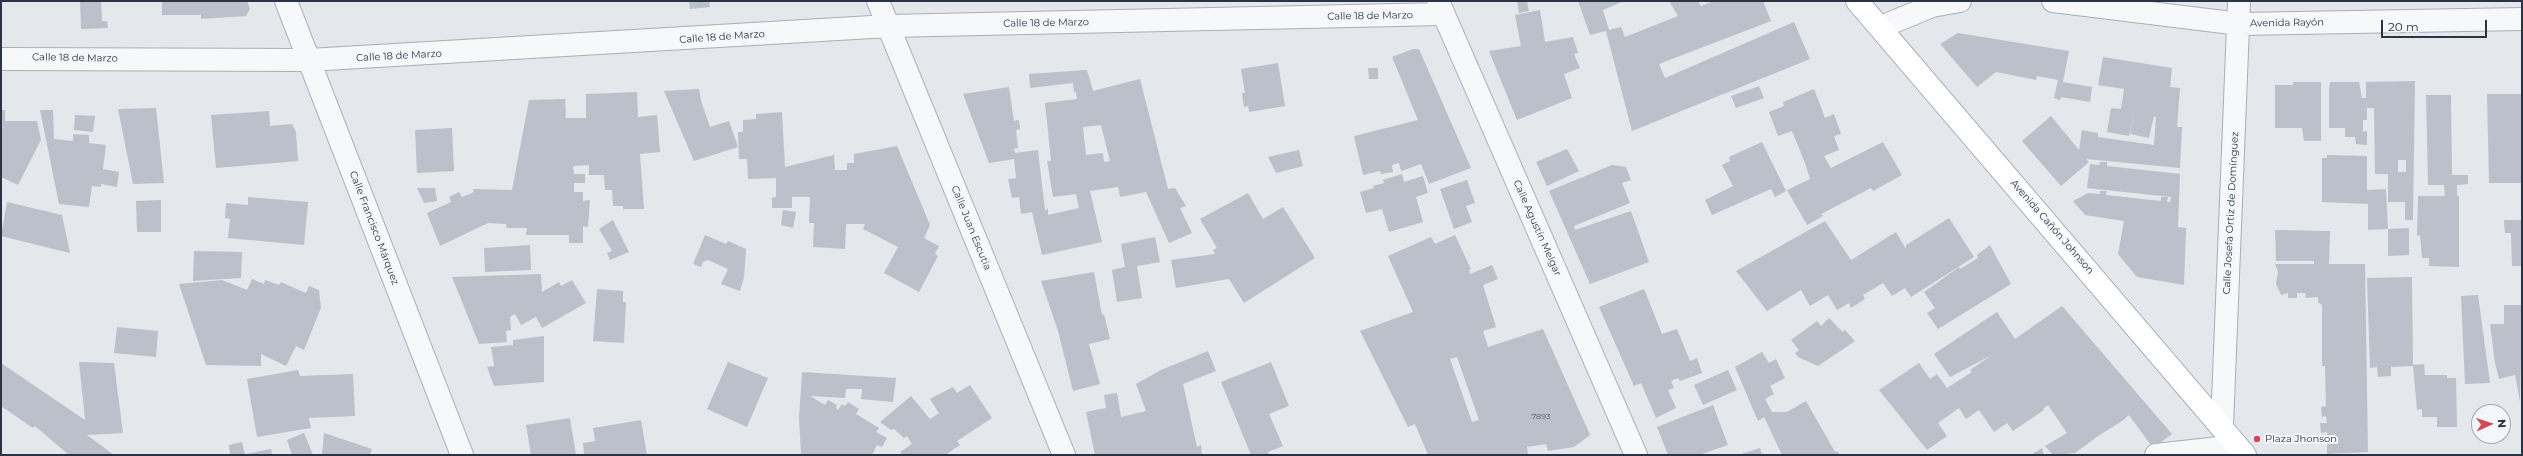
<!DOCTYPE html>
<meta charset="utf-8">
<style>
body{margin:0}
#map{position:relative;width:2523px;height:456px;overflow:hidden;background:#e4e7ec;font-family:Montserrat,sans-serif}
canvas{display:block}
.frame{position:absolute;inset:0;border:2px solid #2b3445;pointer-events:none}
.north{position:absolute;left:2471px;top:404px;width:40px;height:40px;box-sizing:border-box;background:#f4f6f9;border:1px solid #a4a8b1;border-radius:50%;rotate:87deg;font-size:11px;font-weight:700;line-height:16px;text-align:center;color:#2b3445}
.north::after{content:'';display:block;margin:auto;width:14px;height:18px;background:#d1495b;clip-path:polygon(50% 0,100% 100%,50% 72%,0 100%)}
.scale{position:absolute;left:2381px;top:20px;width:106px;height:18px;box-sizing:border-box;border:2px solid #2b3445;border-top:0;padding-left:5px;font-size:12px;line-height:14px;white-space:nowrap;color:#2b3445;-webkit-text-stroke:3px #f4f6f9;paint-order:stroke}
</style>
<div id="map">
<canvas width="2523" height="456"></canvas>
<div class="frame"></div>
<div class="north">N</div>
<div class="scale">20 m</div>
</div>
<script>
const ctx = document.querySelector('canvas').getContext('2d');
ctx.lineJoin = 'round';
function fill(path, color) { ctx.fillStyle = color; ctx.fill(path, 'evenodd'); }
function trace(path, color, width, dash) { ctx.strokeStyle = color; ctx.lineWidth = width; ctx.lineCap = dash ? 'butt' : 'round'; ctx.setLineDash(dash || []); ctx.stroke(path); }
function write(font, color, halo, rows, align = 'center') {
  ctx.font = font + ' Montserrat,sans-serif'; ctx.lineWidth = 4; ctx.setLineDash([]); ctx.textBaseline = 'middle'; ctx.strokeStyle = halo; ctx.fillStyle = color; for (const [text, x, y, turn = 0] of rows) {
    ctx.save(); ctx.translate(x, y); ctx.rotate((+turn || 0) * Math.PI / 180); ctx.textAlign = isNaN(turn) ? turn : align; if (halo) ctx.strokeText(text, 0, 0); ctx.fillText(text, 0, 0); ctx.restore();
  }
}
fill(new Path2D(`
 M80 1H101L102 21H107L108 28 81 29Z
 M162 1H247L250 9 246 16 201 19V15H162Z
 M689 1H709L710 7 690 9Z
 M1517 1H1527L1529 11 1519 13Z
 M1578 1H1624L1603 10 1609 30 1621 27 1625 37 1678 16 1669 1H1698L1701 6 1714 1H1763L1771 21 1659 64 1665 78 1794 22 1810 59 1632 131 1606 31 1590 35Z
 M1540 10 1545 42 1573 37 1578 53 1574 54 1580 68 1564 74 1572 98 1517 120 1489 51 1521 46 1515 15Z
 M1958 33 2069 51 2063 82 2092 87 2090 102 2061 97 2060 100 2054 98 2058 80 2037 76 2036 80 1996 72 1977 87 1940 44Z
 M1413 49H1419L1471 168 1429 184 1421 164 1401 171 1399 163 1392 165 1393 172 1381 174 1380 171 1363 175 1354 136 1418 120 1392 57Z
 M2103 57 2172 68 2170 87 2180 88 2177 127H2182L2180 168 2086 159 2089 162 2061 186 2022 141 2051 116 2079 150 2082 130 2098 133V137L2154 145 2156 117 2154 116 2149 138 2130 134 2134 113 2129 136 2107 132 2111 108 2121 109 2124 89 2098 85Z
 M1278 63 1285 106 1249 112 1248 106 1244 107 1242 93H1245L1241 69Z
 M1368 68H1378V79H1369Z
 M1087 70 1093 91 1140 79 1168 189 1175 188 1186 206 1180 208 1192 233 1169 243 1146 192 1120 197 1118 187 1090 191 1102 242 1042 255 1032 212 1021 214 1019 197 1012 198 1008 179 1016 178 1014 159 989 163 963 94 1009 87 1014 121 1019 120 1020 129 1016 130 1018 148 1014 149 1015 153 1038 150 1045 210 1048 209V215L1079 208 1076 194 1053 197 1047 161H1051L1045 103 1077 99 1076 92H1074L1073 83 1030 88 1029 74ZM1101 125 1110 161 1104 162 1103 153 1086 155 1083 127Z
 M2415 81 2413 220H2405V202H2388V174H2375L2374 108H2367V120H2363V132L2367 131V145L2356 144 2355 137H2345V128H2329V89L2330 82H2359L2362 98H2366V82ZM2398 160H2406V172H2398Z
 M2293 82H2321V141H2304L2302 128H2275V85H2293Z
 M1759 86 1764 98 1736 108 1731 96Z
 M699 89 701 101 710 127 729 121 738 147 694 161 664 91Z
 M1814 89 1825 118 1834 114 1841 134 1834 136 1839 150 1824 156 1831 168 1883 142 1902 175 1873 191 1871 188 1821 214 1823 216 1807 225 1787 190 1810 179 1805 163 1792 131 1778 136 1769 112 1784 106 1783 102Z
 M637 92 638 117 657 115 660 152 640 154 644 209H623V206H613L612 190H605L604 175H589V165L573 166 574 174H585V183H574V192H583V201L590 200 588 227 583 226V243H569V235H526L527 228H507L506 224 488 223 440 246 427 213 451 202 449 197 459 192 462 197 474 192 473 189 512 190 529 100 565 99 566 118H586V94Z
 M2487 94H2522V183H2489Z
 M2426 95H2451L2452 175H2468V184L2457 185V196H2459V267L2429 266V258H2422L2420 235 2417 236 2418 196H2445L2444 185H2428Z
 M156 108 164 183 133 184 118 109Z
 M1 110H5V121H37L41 140 18 185 1 177Z
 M40 110H53L54 139 73 141V134L89 135V143L106 145 103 169 119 172 117 187 101 184V187L92 186 89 207 59 204Z
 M269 111 270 126 292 124 296 132 298 161 216 168 211 115Z
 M782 112 785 167 834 155 835 170H847V163H854V154L897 146 930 225 924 238 939 246 935 254 938 256 919 292 884 273 898 247 863 229 865 224H846L845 249 813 247 814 223H809L810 197H792V208H772V198L776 197V178L748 179 747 159H739L738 132H743V120L756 119V114Z
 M75 115 95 116 93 132 74 130Z
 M452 128 454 171 417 173 415 130Z
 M1762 142 1786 191 1775 197 1771 189 1712 215 1705 200 1733 186 1722 165 1730 161 1729 157Z
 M1567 149 1579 171 1547 186 1536 162Z
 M1299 150 1303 166 1276 173 1268 157Z
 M2327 155 2367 156V190L2386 189 2388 229 2368 230V204L2322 202V158H2327Z
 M2099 162H2107V166L2180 174 2178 227 2186 228 2184 285 2137 277 2118 254 2124 221 2085 215 2073 201 2088 193 2100 194V191H2107L2106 195 2161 201V197H2168L2167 202H2170L2171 197 2087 188 2090 164 2100 165Z
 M1612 165 1626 167 1631 180 1622 183 1630 203 1574 226 1575 230 1631 211 1649 262 1590 284 1549 191Z
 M1402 174 1404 182 1423 176 1428 193 1416 197 1423 222 1389 232 1382 209 1366 213 1360 192 1374 188 1373 186 1384 183 1383 180Z
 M1467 180 1475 203 1466 206 1472 222 1454 229 1440 189Z
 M417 188H435L437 201 424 203Z
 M1248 193 1263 219 1283 207 1315 258 1244 303 1229 279 1176 288 1171 260 1215 254 1213 250 1217 248 1200 219Z
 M248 197 308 202 304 245 228 238 230 219 225 218 226 203 248 205Z
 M161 200V232H137L136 201Z
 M7 202 62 215 70 253 1 236Z
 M783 210 796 212 793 228 781 225Z
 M1949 218 1974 257 1911 297 1905 288 1892 296 1883 283 1863 295 1865 299 1851 308 1849 303 1837 310 1828 295 1810 306 1801 290 1767 311 1736 271 1825 221 1851 260 1896 232 1906 249V245Z
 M613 220 629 252 610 260 607 253 612 251 599 229Z
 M2504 220H2522V266H2512L2511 233H2505Z
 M2409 228V255L2388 256V229Z
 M2275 230 2330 231 2329 264H2365L2368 452 2327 454V432L2321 433 2320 423H2327L2326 416 2322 417 2321 407 2326 406 2325 366H2322V305L2318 302V297L2305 298 2306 293H2297V298H2288V293L2281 295 2276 284 2278 272 2275 264H2314V261H2276Z
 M705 235 726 244 728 241 746 249 744 277 740 291 721 284 728 269 708 260 703 262 701 267 693 264Z
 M1455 235 1471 269 1469 270 1470 274 1492 265 1498 279 1483 285 1496 327 1483 331 1488 347 1543 329 1590 435 1574 447 1548 451 1546 444 1527 447 1528 455H1428L1415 424 1408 427 1360 331 1413 312 1388 256 1431 237 1435 244ZM1457 357 1479 420 1472 422 1450 359Z
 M1155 237 1160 262 1137 266 1142 298 1117 302 1112 270 1125 267 1121 244Z
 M530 245 531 270 485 272 484 248Z
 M1990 245 2011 284 1938 329 1927 313 1935 308 1924 292 1959 267 1960 269 1978 258 1977 255Z
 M194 251 242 252 241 278 193 281Z
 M1094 272 1102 315 1104 314 1110 339 1089 344 1100 384 1073 391 1058 331 1041 281Z
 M541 274 542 292 559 282 561 286 572 280 586 303 542 328 536 317 521 325 515 314 510 317 511 330 506 331 507 342 479 344 452 277Z
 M2412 277 2413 365 2424 364 2425 375H2447V378H2456L2457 427H2437V417H2422V409L2417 410 2413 366 2391 367V376L2378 377 2377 367 2370 368 2367 278Z
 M252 279 264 284 265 280 279 285 281 282 306 293 309 286 319 290 321 308 304 350 296 346 286 366 261 354V366L206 365 179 284 222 280 247 290Z
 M597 289 623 291V302H626L624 343 593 341Z
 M1644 289 1662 334 1677 329 1690 361 1697 358 1702 373 1680 381 1678 378 1671 381 1674 388 1668 390 1676 408 1656 418 1641 383 1634 386 1599 307Z
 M2478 295 2490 383 2465 384 2461 296Z
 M2504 305H2522L2520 402 2515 375 2499 379 2495 363 2490 324H2504Z
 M2062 306 2172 434 2153 448 2129 415 2122 421 2098 436 2075 453 2053 455 2045 446 2067 433 2048 405 2043 409 2044 410 2013 431 2007 423 1994 432 1979 410 1966 419 1959 408 1938 423 1947 436 1927 450 1879 390 1919 363 1930 379 1937 374 1947 388 1972 372 1970 370 1992 355 1950 377 1934 354 1997 312 2015 339Z
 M1829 318 1843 332 1845 330 1855 341 1818 366 1798 357 1795 353 1799 350 1791 340 1817 321 1821 326Z
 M117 327 158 331 156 357 114 353Z
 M544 336V382L494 386 487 367 494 366 491 347 513 345V340Z
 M1208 351 1216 371 1183 384 1197 447 1201 445 1202 455H1095L1086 412 1106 408 1104 395 1117 393 1121 417 1146 411 1136 384 1161 370Z
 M1762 352 1769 363 1776 359 1785 378 1770 386 1774 394 1765 399 1772 412H1787L1806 401 1835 452 1838 451 1839 455H1782L1764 417 1758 421 1735 367Z
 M79 362 114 363 123 433 87 435 114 455H69L35 426 33 428 1 406V363L85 420Z
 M728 362 768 378 747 427 707 409Z
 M1271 362 1289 406 1269 414 1283 446 1268 452 1269 455H1251L1221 382Z
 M298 370 300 376 353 374 355 416 309 418 311 428 257 437 247 379Z
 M1728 370 1737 390 1703 405 1694 385Z
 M802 372 896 378 893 402 861 399 862 389H846L845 398 810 396 825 405 828 400 837 405 836 408 838 410 842 404 845 406 848 402 859 409 856 414 879 428 876 432 887 438 882 447 877 445 872 455H801L799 418Z
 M970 385 992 418 957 441 960 445 945 455H902L900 452 912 444 907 436 904 438 894 429 891 430 880 422 911 396 930 419 939 413 930 399 953 387 957 393Z
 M1713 405 1728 445 1699 455H1668L1657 427Z
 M570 418 576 455H531L526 425Z
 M641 420 647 455H584L583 443 595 441 593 428Z
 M304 433 313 455H292L287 440Z
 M324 433 372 449 370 455H322Z
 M242 442 245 455H230L229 445Z
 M1760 448 1762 455H1738Z
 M2042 448 2044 455H2031Z
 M271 449 272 455H246V454Z`), '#bbc0ca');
const minor = new Path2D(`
 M286 1 462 455
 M878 1 1064 455
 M1438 1 1636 455
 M2053 1 2240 24 2522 19
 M1881 27 1932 6 1960 1
 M1 59 309 60 889 26 1443 14
 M2222 426 2239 1
 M2156 455 2237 446`);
const major = new Path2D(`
 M1857 1 2245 455`);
trace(minor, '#a9aeb7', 24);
trace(major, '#a3abb8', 24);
trace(minor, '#f7f8fa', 22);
trace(major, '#fff', 22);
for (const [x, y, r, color] of [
 [2257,439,4,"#d1495b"]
]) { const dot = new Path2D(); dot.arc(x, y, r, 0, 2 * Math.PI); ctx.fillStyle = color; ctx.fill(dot); trace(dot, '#f4f6f9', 1.5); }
write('8px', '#4f5766', null, [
 ["7893",1541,417]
]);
write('10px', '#2b3445', '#f4f6f9', [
 ["Calle 18 de Marzo",1370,16,-1],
 ["Calle 18 de Marzo",1046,23,-1],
 ["Avenida Rayón",2287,23,-1],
 ["Calle 18 de Marzo",722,37,-4],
 ["Calle 18 de Marzo",399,56,-3],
 ["Calle 18 de Marzo",75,58,1],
 ["Calle Josefa Ortiz de Domínguez",2231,213,-87],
 ["Avenida Cañón Johnson",2052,227,49],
 ["Calle Francisco Márquez",374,228,69],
 ["Calle Juan Escutia",971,228,68],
 ["Calle Agustín Melgar",1537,228,66]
]);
write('10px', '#2b3445', '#f4f6f9', [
 ["Plaza Jhonson",2265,439]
], 'left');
</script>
